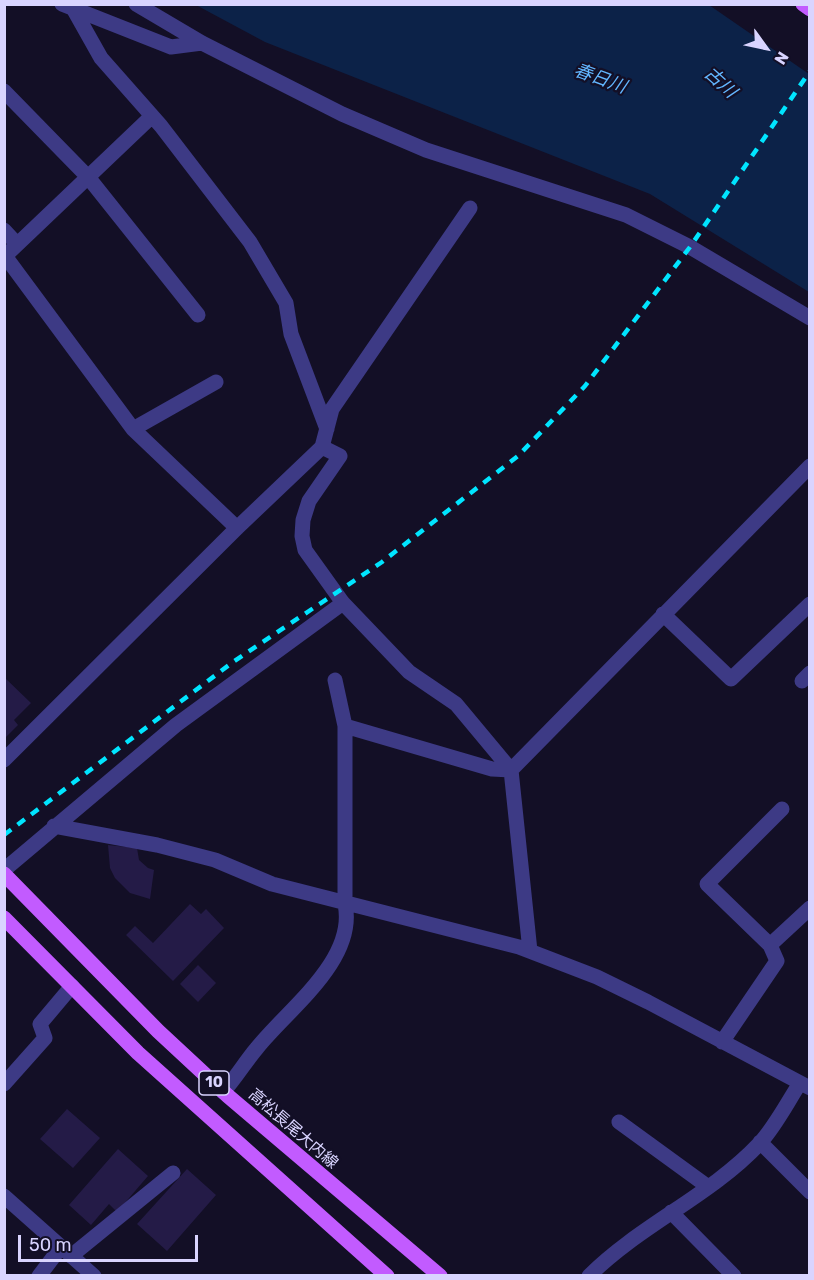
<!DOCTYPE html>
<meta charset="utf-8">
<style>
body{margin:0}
#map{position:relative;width:814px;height:1280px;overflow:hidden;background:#130f26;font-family:Rubik,sans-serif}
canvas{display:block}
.frame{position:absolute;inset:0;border:6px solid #d9d4ff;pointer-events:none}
.north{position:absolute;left:736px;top:18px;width:60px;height:60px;-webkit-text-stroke:4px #130f26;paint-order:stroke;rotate:123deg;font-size:16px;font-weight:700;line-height:24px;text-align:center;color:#d9d4ff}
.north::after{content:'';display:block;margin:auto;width:21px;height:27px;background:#d9d4ff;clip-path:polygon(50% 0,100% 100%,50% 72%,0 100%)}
.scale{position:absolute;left:18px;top:1235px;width:180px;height:27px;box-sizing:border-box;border:3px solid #d9d4ff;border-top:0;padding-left:8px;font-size:18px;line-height:21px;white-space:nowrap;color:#d9d4ff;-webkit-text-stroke:4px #130f26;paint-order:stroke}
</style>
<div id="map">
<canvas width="814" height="1280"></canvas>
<div class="frame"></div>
<div class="north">N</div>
<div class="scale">50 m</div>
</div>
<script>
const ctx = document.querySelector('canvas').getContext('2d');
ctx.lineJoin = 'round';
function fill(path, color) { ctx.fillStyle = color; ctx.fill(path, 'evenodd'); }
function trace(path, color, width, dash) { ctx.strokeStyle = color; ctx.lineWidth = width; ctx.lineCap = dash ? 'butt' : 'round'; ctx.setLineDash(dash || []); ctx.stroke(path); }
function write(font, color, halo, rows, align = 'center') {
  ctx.font = font + ' Rubik,"Noto Sans JP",sans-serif'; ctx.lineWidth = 4.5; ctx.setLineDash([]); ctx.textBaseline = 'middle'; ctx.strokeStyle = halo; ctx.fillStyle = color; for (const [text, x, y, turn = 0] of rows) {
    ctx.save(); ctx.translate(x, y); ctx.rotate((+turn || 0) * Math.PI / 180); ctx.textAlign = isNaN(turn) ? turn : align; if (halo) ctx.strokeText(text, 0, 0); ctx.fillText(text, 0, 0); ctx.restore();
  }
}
fill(new Path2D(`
 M196 5H709L809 74V292L650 194 265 42Z`), '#0c2248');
fill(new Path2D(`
 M4 677 31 703 14 720 18 725 4 739Z
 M108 845 137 848 139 860 148 868 154 870 150 899 130 893 115 878 110 868Z
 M190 904 201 914 206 909 224 928 173 981 126 935 135 926 153 943Z
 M198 965 216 983 198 1002 180 984Z
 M67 1109 100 1138 73 1168 40 1139Z
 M118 1149 148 1176 117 1212 109 1204 91 1225 69 1205Z
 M187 1169 216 1195 167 1251 137 1224Z`), '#241b47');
trace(new Path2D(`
 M62 4 171 47 202 43
 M136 4 202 43 342 114 426 150 626 215 690 247 810 318
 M74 10 101 58 161 126 250 242 286 303 291 334 327 429
 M4 91 88 177 198 315
 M152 116 5 256 133 429 237 528
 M4 230 17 244
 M133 429 216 382
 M322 447 340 456 309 501 303 520 302 536 305 550 343 603 409 672 456 704 511 770 530 951
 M663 614 731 679 810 604
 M802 681 810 673
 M345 726 492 769 511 770 810 466
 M4 760 237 528 322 447 332 409 470 208
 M54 826 157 845 215 860 272 884 519 947 597 977 648 1002 810 1088
 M4 870 176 725 343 603
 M770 945 810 908
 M722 1042 777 961 770 945 707 884 782 809
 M4 1084 45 1038 40 1024 72 986
 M223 1092C236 1078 245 1062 257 1048 288 1009 357 960 345 904V726L335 680
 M619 1122 707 1186
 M760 1142 810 1192
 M4 1196 94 1276
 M671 1212 734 1276
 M71 1256 173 1173
 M39 1276 61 1247
 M589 1276C640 1225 710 1196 759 1144 775 1127 787 1103 800 1083`), '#3d3a85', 15);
trace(new Path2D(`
 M803 4 810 9
 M4 874 158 1031 228 1096 440 1276
 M4 918 138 1053 387 1276`), '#c25bff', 15);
trace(new Path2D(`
 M4 835 233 662 382 562 518 456 585 386 690 247 810 71`), '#00e5ff', 4.5, [9, 8]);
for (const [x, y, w] of [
 [214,1083,30]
]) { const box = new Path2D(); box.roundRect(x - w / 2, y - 12, w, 24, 4.5); ctx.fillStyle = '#130f26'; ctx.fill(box); trace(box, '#d9d4ff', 1.5); }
write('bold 15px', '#d9d4ff', null, [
 ["10",214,1083]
]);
write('16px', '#d9d4ff', '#130f26', [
 ["高松長尾大内線",293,1129,41]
]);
write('italic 18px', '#62b6ff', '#130f26', [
 ["春日川",600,79,20],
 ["古川",720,83,42]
]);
</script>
